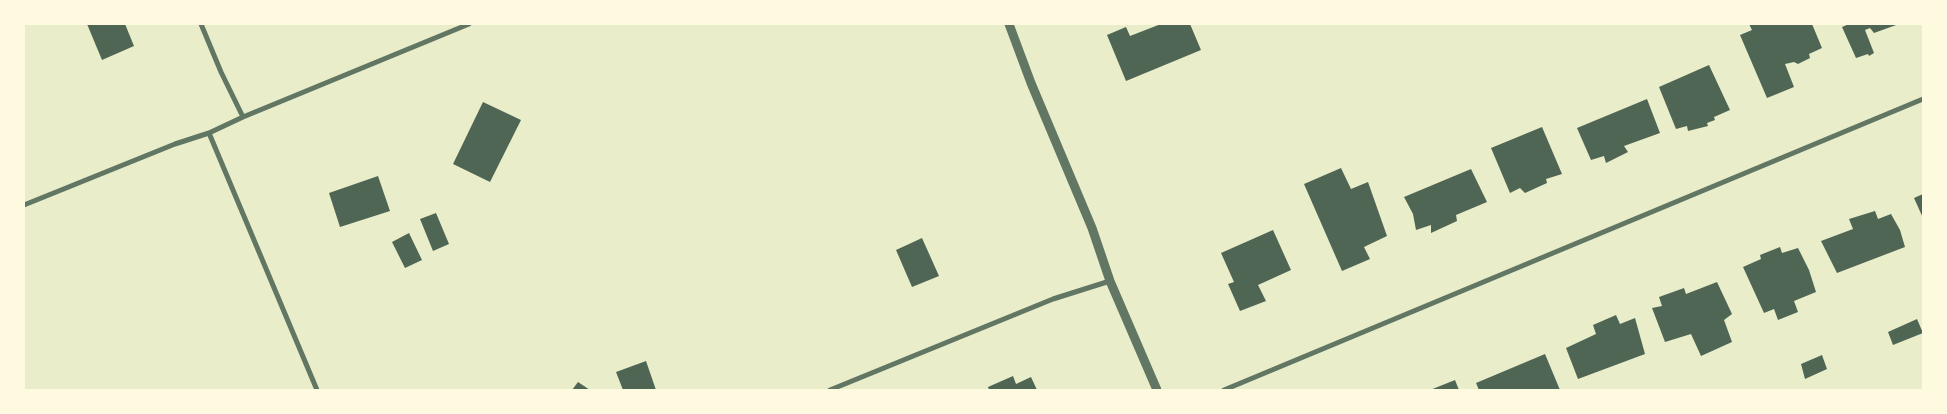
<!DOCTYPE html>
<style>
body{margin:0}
#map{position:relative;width:1947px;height:414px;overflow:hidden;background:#e9edc9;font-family:"Work Sans",sans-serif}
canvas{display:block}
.frame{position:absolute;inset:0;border:25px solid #fefae0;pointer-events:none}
</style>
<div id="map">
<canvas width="1947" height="414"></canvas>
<div class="frame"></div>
</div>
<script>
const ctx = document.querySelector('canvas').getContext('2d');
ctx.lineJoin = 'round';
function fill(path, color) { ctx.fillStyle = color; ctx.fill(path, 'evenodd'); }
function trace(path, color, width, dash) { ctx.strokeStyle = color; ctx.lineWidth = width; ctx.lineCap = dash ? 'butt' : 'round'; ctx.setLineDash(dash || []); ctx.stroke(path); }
fill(new Path2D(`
 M87 24H125L134 46 102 60Z
 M1161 24H1190L1201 50 1126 81 1107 35 1126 27 1130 36Z
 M1749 24H1812L1822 48 1809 54 1810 58 1798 64 1794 62 1785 64 1794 87 1767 98 1740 35 1752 30Z
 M1849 24H1899L1874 33 1870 28 1865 30 1874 53 1869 56 1868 54 1856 58 1842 27Z
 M1709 65 1730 110 1714 117 1715 120 1707 123 1708 126 1688 131 1687 126 1676 129 1659 87Z
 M1647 99 1660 133 1624 146 1628 152 1606 163 1604 156 1591 160 1577 128Z
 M483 102 521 120 490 182 453 164Z
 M1542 127 1562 174 1546 179 1547 183 1525 193 1520 188 1510 193 1491 148Z
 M1341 168 1351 189 1368 182 1387 236 1364 247 1370 259 1342 271 1304 184Z
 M1471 169 1487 202 1456 215 1457 221 1431 233V225L1416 230 1413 214 1404 197Z
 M378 176 390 211 340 227 329 193Z
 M1923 194V218L1914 198Z
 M1875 211 1878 219 1891 214 1900 230 1905 247 1837 273 1821 241 1853 229 1849 219Z
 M436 213 449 244 433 251 420 219Z
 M1273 230 1291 270 1258 285 1266 301 1240 311 1228 284 1234 282 1221 253Z
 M409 233 422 260 405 268 392 242Z
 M922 238 939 276 912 287 896 250Z
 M1780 247 1782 253 1798 248 1809 270 1816 292 1794 301 1798 312 1778 320 1774 309 1764 313 1743 267 1761 259 1760 255Z
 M1717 282 1732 314 1724 320 1732 342 1701 356 1691 334 1665 342 1652 308 1662 306 1659 297 1684 288 1686 294Z
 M1616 315 1620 324 1635 318 1645 354 1578 379 1566 348 1596 334 1593 325Z
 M1917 319 1923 333 1893 345 1888 332Z
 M1545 354 1560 390H1479L1476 383Z
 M1822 355 1827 369 1805 379 1801 364Z
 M646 361 656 390H623L616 372Z
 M1013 376 1016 384 1031 377 1037 390H989L988 387Z
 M1455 380 1459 390H1430Z
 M578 382 590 390H572Z`), '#4f6655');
trace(new Path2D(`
 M201 24 221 72 243 117
 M209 133 317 390
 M24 205 175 144 209 133 243 117 469 24
 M830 390 1053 299 1110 281
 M1224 390 1923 99`), '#617663', 5);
trace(new Path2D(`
 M1009 24 1031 83 1092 228 1110 281 1157 390`), '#617663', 9);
</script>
